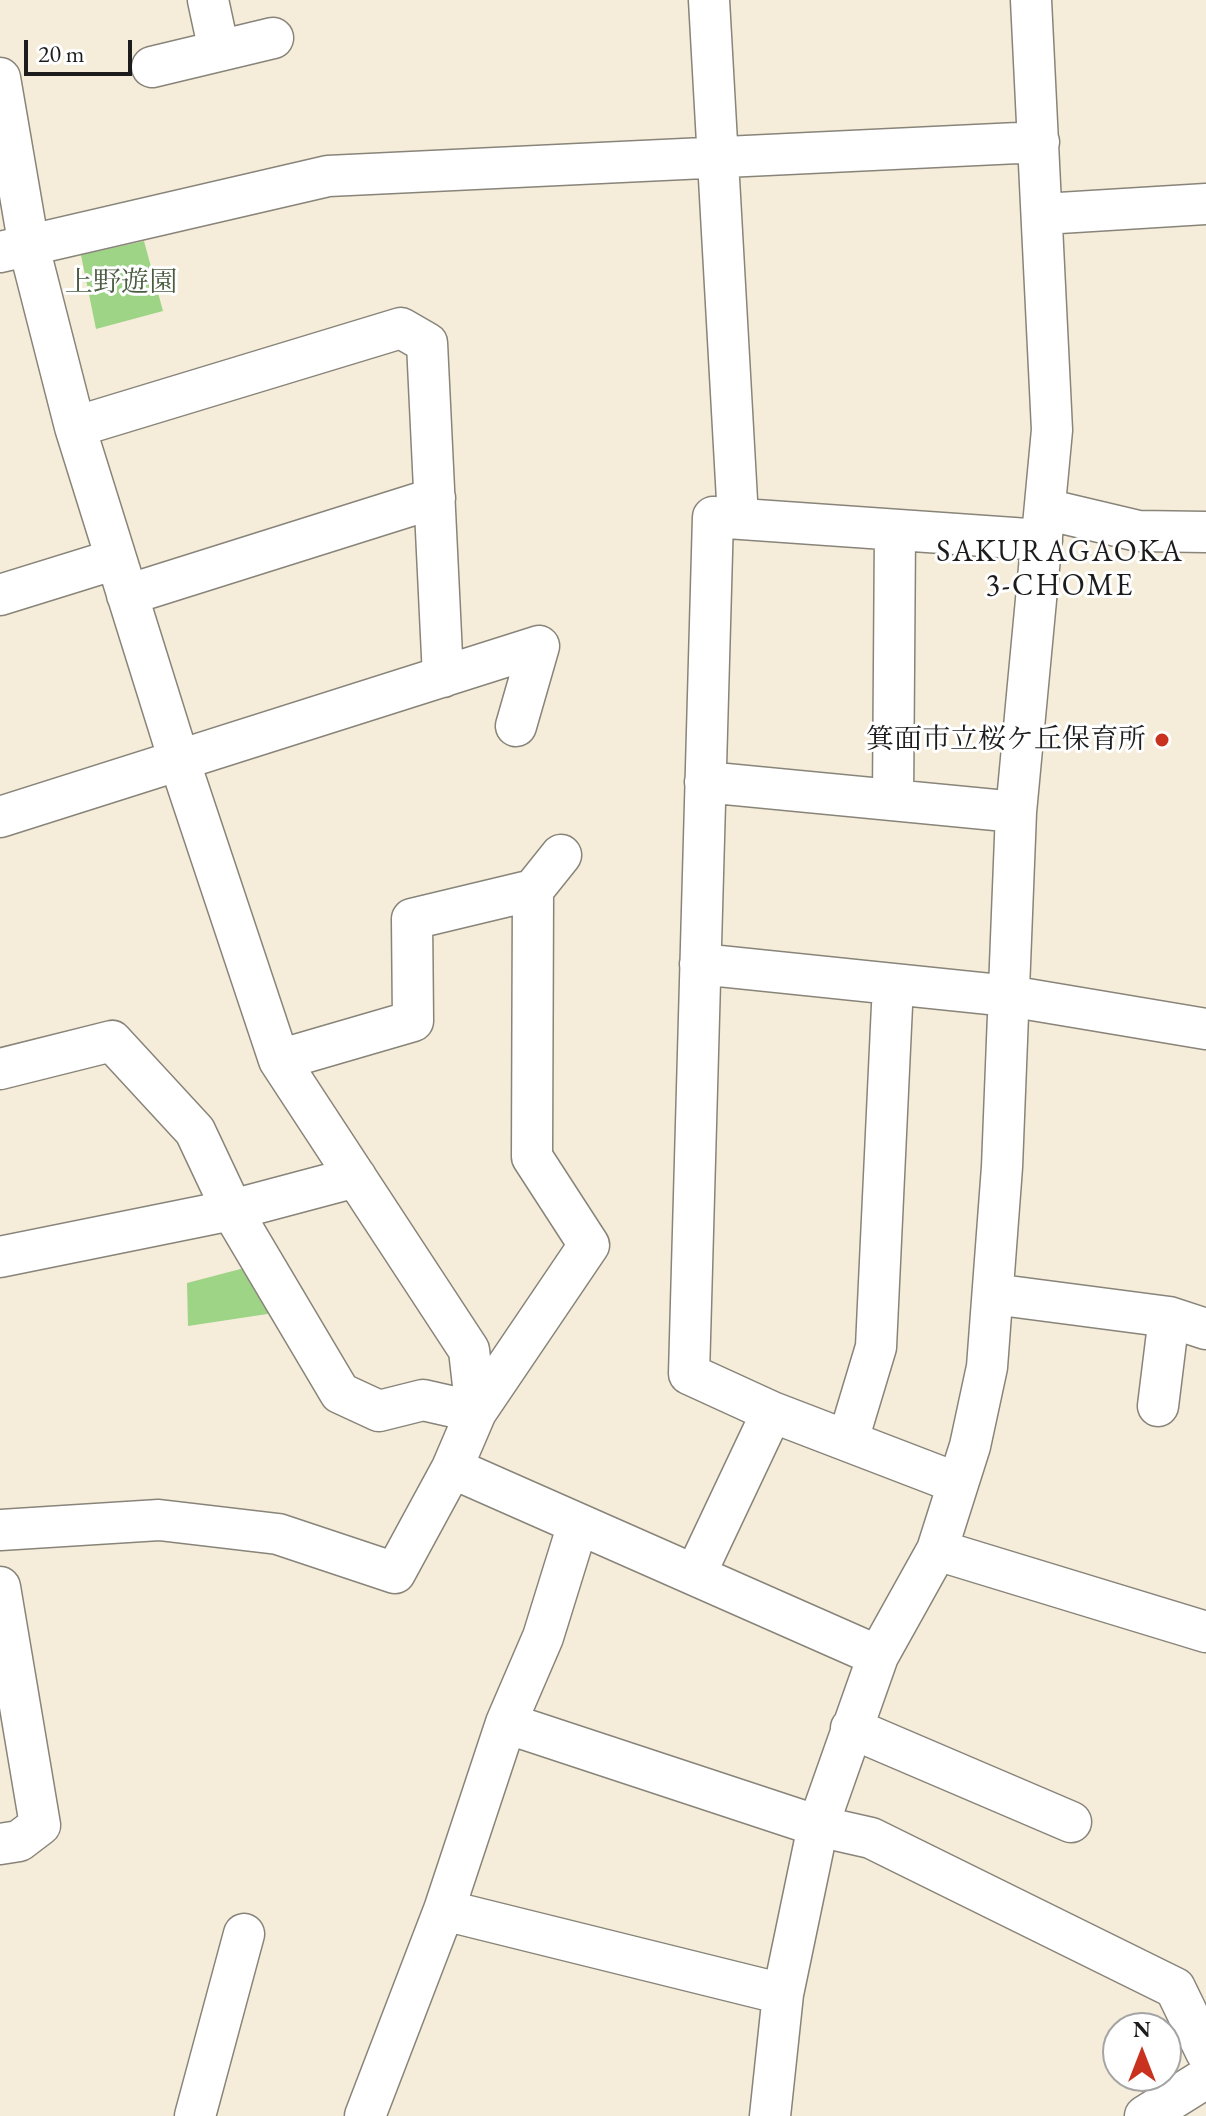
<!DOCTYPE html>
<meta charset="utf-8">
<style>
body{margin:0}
#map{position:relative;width:1206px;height:2116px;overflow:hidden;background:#f5edd9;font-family:"EB Garamond",serif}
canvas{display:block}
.north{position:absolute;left:1102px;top:2012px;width:80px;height:80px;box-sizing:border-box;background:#fff;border:2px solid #a4a4a4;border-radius:50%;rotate:0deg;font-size:22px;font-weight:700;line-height:32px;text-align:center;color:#1c1c1c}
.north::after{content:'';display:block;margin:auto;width:28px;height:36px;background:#c8321e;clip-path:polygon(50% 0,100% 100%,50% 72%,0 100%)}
.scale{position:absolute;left:24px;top:40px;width:108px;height:36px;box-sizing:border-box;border:4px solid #1c1c1c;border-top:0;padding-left:10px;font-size:24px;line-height:28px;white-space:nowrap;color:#1c1c1c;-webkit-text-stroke:6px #fff;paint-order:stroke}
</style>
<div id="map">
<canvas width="1206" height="2116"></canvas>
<div class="north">N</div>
<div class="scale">20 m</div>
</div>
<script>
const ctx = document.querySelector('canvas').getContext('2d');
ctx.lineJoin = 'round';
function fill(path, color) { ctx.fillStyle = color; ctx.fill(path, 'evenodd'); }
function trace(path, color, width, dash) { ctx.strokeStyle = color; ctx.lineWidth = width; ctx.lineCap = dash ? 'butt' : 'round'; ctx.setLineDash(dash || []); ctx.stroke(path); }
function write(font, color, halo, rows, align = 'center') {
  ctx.font = font + ' "EB Garamond","Noto Serif JP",serif'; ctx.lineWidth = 6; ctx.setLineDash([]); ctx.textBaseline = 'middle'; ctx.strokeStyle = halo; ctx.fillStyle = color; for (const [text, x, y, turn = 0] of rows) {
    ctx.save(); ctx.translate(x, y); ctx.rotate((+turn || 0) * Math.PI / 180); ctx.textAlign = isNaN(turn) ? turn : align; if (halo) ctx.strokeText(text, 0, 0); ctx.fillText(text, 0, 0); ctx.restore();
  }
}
fill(new Path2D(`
 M144 241 163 311 96 329 81 255Z
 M248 1267 274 1313 188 1326 187 1283Z`), '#9ed485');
const minor = new Path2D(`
 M208 0 219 51
 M709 0 738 518
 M152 67 273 38
 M0 78 29 247 75 427 179 760 279 1060 469 1350 476 1412 452 1468 395 1573 278 1534 159 1520 0 1530
 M1043 214 1206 204
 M0 252 328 176 1039 142
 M75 427 401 328 427 343 443 677
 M1045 509 1138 531 1206 532
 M0 595 116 559
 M127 595 435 498
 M705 782 1016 812
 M893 800 895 531
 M0 817 539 646 516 726
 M700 964 1009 996 1206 1029
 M279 1060 413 1021 412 919 533 890 561 855
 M0 1069 112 1041 195 1131 235 1216 340 1393 379 1411 423 1400 476 1412 589 1245 532 1157 533 890
 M0 1257 232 1210 356 1177
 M993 1294 1169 1317 1206 1329
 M1158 1406 1169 1317
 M848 1440 876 1347 893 984
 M452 1468 878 1656
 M957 1483 772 1412 689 1374 713 517 1042 540
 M937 1550 1206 1632
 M695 1575 772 1412
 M0 1587 40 1825 19 1841 0 1844
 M506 1723 818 1826 871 1838 1175 1988 1206 2052
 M851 1728 1071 1822
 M444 1910 783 1994
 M195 2116 244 1934
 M365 2116 444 1910 506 1723 543 1637 578 1524
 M770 2116 783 1994 818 1826 878 1656 937 1550 970 1446 987 1367 1002 1167 1016 812 1052 430 1031 0
 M1145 2116 1206 2078`);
trace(minor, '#88847a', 43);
trace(minor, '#fff', 40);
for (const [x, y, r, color] of [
 [1162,740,8,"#c8321e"]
]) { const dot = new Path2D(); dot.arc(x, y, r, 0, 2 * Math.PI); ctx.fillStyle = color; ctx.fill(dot); trace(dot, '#fff', 3); }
write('28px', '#4a5c41', '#fff', [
 ["上野遊園",121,283]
]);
write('28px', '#1c1c1c', '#fff', [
 ["箕面市立桜ケ丘保育所",1146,740]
], 'right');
ctx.letterSpacing = '2px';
write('30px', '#1c1c1c', '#fff', [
 ["SAKURAGAOKA",1060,553],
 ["3-CHOME",1060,587]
]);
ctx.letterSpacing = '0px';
</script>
